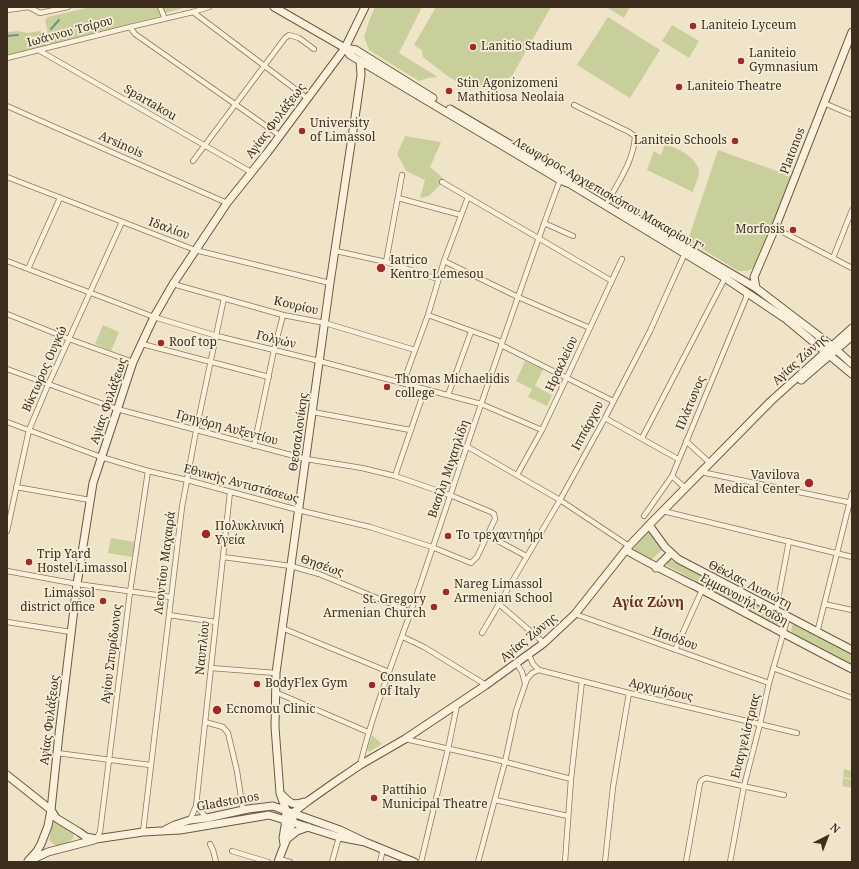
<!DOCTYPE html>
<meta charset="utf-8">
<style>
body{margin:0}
#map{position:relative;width:859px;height:869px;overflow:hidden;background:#f0e4c8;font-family:"Noto Serif",serif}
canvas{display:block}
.frame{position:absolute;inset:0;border:8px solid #3d2e20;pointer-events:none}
.north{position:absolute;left:807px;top:817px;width:40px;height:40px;-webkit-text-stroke:3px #f7eed8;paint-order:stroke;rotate:42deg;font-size:11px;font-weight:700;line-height:16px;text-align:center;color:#3d2e20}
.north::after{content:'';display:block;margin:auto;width:14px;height:18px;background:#3d2e20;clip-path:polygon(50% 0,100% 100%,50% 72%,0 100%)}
</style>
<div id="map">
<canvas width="859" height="869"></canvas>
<div class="frame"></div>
<div class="north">N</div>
</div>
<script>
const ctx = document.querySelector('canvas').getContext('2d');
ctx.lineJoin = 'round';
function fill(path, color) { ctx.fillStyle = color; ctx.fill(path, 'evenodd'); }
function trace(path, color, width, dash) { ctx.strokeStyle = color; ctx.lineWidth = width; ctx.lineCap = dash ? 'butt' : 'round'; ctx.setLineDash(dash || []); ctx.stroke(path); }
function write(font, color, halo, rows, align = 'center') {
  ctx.font = font + ' "Noto Serif",serif'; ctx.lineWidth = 3.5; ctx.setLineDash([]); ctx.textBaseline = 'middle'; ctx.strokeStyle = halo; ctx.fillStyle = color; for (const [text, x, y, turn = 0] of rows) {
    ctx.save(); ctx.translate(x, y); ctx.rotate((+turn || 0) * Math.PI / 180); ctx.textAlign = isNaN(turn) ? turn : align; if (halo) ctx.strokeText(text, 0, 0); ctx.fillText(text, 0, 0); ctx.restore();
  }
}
fill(new Path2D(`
 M91 7H157L160 16 50 44 45 20 47 17Z
 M163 7H186L165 13Z
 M375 7H422L399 53 438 77 428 78 419 81 369 50 364 37 369 21Z
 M436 7H551L512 76 496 87 476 89 459 83 446 75 423 57 422 50 414 45Z
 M606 7H630L624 18Z
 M608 17 660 50 630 98 577 65Z
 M672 25 699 41 689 58 662 41Z
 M18 31 27 33 41 31 46 46 7 55V32Z
 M405 136 441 142 430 167 445 180 429 196 420 198 425 180 406 171 397 154Z
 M665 144C677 148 700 158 699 174 698 180 694 187 693 192L647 170 654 151 661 155Z
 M718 150 791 176 756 263 753 268 748 271H738L688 240Z
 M103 325 119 332 111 351 95 344Z
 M525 361 543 369 535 386 552 395 547 406 528 397 532 389 516 381Z
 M647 531 654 537 661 549V551L652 559 634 550V548Z
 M111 538 135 542 132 557 108 553Z
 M669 559 781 617 780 624H772L693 583 694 580 666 565Z
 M794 624 852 654V664L796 636 791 631 792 625Z
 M372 735 382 744 369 752 367 750Z
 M844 769 852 771V779L843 777Z
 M843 778 852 780V788L842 786Z
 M53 822H59L74 832 73 839 58 848 49 840Z`), '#c9cf9b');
trace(new Path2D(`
 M51 29 59 20
 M7 36 18 35`), '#6f938a', 2);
const street = new Path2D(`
 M29 7 40 13 68 7
 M160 7 165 19
 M7 10 29 7
 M193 12 307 98
 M130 27 135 34 279 135
 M40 51 251 172
 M7 58 130 27 193 12 209 7
 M824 103 852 115
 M574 105 629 132 635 136C634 160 619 181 608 201
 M7 106 227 203
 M193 161 285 38 289 35 299 38 314 49
 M7 177 195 250 330 283
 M442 182 612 281
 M398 198 461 215
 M544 223 573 236
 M775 228 852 268
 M336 251 386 262 438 279
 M833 258 852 210
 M7 261 154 317 217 336 319 361 481 404 542 430
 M444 261 518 297 590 328
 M386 262 402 175
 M28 269 60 198
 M173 284 283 315 325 323 415 350
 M7 314 69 339 133 362
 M428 315 502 342
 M142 344 269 377
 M501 345 613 401
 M7 369 117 409 306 459 362 468 395 476 450 495 491 512 494 514 495 519 477 557 471 563 432 547 370 527 298 510 187 480 148 471 101 457 7 422
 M403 383 428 315 444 261 468 197
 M448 395 471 332
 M313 412 410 430
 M605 418 678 459
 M642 438 725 278
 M686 441 710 463
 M254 446 274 350 283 315
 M468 447 560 500 629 546
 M701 472 852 503
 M517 475 542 430 567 377 622 259
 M395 476 425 389
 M672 476 685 488
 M16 487 90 500
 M663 511 852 557
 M644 516 672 476 746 298V293
 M7 531 29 430 48 385 122 222
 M487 535 526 556
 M223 557 291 566 319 574 411 612
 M7 571 77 584 171 597
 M499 604 544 643
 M824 604 852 610
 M776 610 789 541
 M575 614 769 683
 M169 615 216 622
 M7 622 71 632
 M282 628 389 672
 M482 633 560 500 605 418 650 331 685 253
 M817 633 852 493
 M403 637 424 647 486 685
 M675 650 702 590
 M529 655 533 664 539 670 629 693 797 733
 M517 664 522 672 525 683
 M211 668 276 673
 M773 668 852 698
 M275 692 368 732
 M205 722 223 727 228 733 237 771 243 810
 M405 739 494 759 571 779
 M57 753 150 765
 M360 765C375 703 400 645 420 585 466 450 510 314 560 180
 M495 800 568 816
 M196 806 207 818
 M190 820 196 806 230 492
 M143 832 182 507 196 431 224 298
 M96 839 100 832 130 592 148 471
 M210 844 213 850 216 862
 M232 851 268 862
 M279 859 290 862
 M332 862 339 837
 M380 862 383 849
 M421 862 448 749 457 705
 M478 862 505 762 516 711 527 679 532 673 539 670
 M565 862 571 779 582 681
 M605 862 613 787 629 693
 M686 862 700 783 702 780 706 778 784 795
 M730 862 744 786 760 724 769 683 788 617`);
const secondary = new Path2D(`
 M274 7 345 48 350 55 560 180 570 184 725 278 786 319 852 374
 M345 48 356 50 433 98
 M450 109 572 181
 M622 210 756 288 832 346 852 364
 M756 288 754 277 775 228 852 32
 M801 380 852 336
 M649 525 665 547 678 559 852 650
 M626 550C648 563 671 574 693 585 746 613 799 642 852 669
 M656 568 671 553
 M7 775 51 810 56 818 79 832 86 837 96 839 143 832 180 830 269 815 339 837 365 842
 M282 795C290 803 292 806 304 802
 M285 819 308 801 335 782 360 765 405 739 486 685 544 643 575 614 629 546 649 525 771 401 852 328
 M165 830 175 825 190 820 207 818 248 809 273 806 340 830 365 842 414 862
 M287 839 297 831 308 827
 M284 844 283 838 285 826 286 810 280 793 275 727 276 673 330 283 357 104 361 75 360 61
 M31 860 48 852 94 840
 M28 861 37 851 41 844 48 826 51 810 59 734 77 584 93 483 133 362 154 317 173 284 227 203 267 153 345 48 365 7
 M278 862C283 847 290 834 293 819`);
trace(street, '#8d765c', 6);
trace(secondary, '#6f573f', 9);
trace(street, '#faf1dc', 4.5);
trace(secondary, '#faf1dc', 7);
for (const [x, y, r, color] of [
 [693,26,4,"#9e2a2b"],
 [473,47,4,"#9e2a2b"],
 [741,61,4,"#9e2a2b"],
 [679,87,4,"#9e2a2b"],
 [449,91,4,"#9e2a2b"],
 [302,131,4,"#9e2a2b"],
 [735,141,4,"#9e2a2b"],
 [793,230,4,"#9e2a2b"],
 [381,268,5,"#9e2a2b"],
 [161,343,4,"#9e2a2b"],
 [387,387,4,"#9e2a2b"],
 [809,483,5,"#9e2a2b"],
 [206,534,5,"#9e2a2b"],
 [448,536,4,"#9e2a2b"],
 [29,562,4,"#9e2a2b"],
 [446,592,4,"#9e2a2b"],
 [103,601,4,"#9e2a2b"],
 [434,607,4,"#9e2a2b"],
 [257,684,4,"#9e2a2b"],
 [372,685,4,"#9e2a2b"],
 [217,710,5,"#9e2a2b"],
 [374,798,4,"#9e2a2b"]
]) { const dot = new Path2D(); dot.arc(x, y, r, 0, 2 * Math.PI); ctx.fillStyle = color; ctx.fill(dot); trace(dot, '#f7eed8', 1.5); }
write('12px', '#3d2e20', '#f7eed8', [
 ["Laniteio Lyceum",701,26],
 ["Lanitio Stadium",481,47],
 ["Laniteio",749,54],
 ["Gymnasium",749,68],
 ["Stin Agonizomeni",457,84],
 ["Mathitiosa Neolaia",457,98],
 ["Laniteio Theatre",687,87],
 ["University",310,124],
 ["of Limassol",310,138],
 ["Laniteio Schools",727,141,"right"],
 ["Morfosis",785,230,"right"],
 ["Iatrico",390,261],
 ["Kentro Lemesou",390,275],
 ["Roof top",169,343],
 ["Thomas Michaelidis",395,380],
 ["college",395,394],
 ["Vavilova",800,476,"right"],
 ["Medical Center",800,490,"right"],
 ["Πολυκλινική",215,527],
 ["Υγεία",215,541],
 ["Το τρεχαντηήρι",456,536],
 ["Trip Yard",37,555],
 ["Hostel Limassol",37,569],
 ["Nareg Limassol",454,585],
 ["Armenian School",454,599],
 ["Limassol",95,594,"right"],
 ["district office",95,608,"right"],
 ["St. Gregory",426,600,"right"],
 ["Armenian Church",426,614,"right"],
 ["Consulate",380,678],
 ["of Italy",380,692],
 ["BodyFlex Gym",265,684],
 ["Ecnomou Clinic",226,710],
 ["Pattihio",382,791],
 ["Municipal Theatre",382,805]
], 'left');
write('12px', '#3d2e20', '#f7eed8', [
 ["Ιωάννου Τσίρου",70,32,-15],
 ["Spartakou",150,103,30],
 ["Αγίας Φυλάξεως",276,121,-53],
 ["Arsinois",121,145,24],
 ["Platonos",793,151,-69],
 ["Λεωφόρος Αρχιεπισκόπου Μακαρίου Γ’",608,195,30],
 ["Ιδαλίου",169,229,20],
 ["Κουρίου",296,306,13],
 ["Γολγών",276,340,14],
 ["Αγίας Ζώνης",800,360,-42],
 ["Ηρακλείου",562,364,-65],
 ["Βίκτωρος Ουγκώ",45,369,-66],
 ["Αγίας Φυλάξεως",109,401,-71],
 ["Πλάτωνος",691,403,-67],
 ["Ιππάρχου",588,426,-62],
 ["Γρηγόρη Αυξεντίου",227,428,15],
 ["Θεσσαλονίκης",299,432,-82],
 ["Βασίλη Μιχαηλίδη",449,469,-71],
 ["Εθνικής Αντιστάσεως",241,484,15],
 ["Λεοντίου Μαχαιρά",165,563,-83],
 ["Θησέως",322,566,19],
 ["Θέκλας Λυσιώτη",750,585,27],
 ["Εμμανουήλ Ροΐδη",744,600,28],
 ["Αγίας Ζώνης",529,638,-39],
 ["Ησιόδου",675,639,20],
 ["Ναυπλίου",203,648,-84],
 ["Αγίου Σπυρίδωνος",112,654,-83],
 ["Αρχιμήδους",661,690,13],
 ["Αγίας Φυλάξεως",50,720,-83],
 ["Ευαγγελίστριας",746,736,-76],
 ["Gladstonos",228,802,-10]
]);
write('bold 14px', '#6b2e1e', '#f7eed8', [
 ["Αγία Ζώνη",648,603]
]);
</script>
